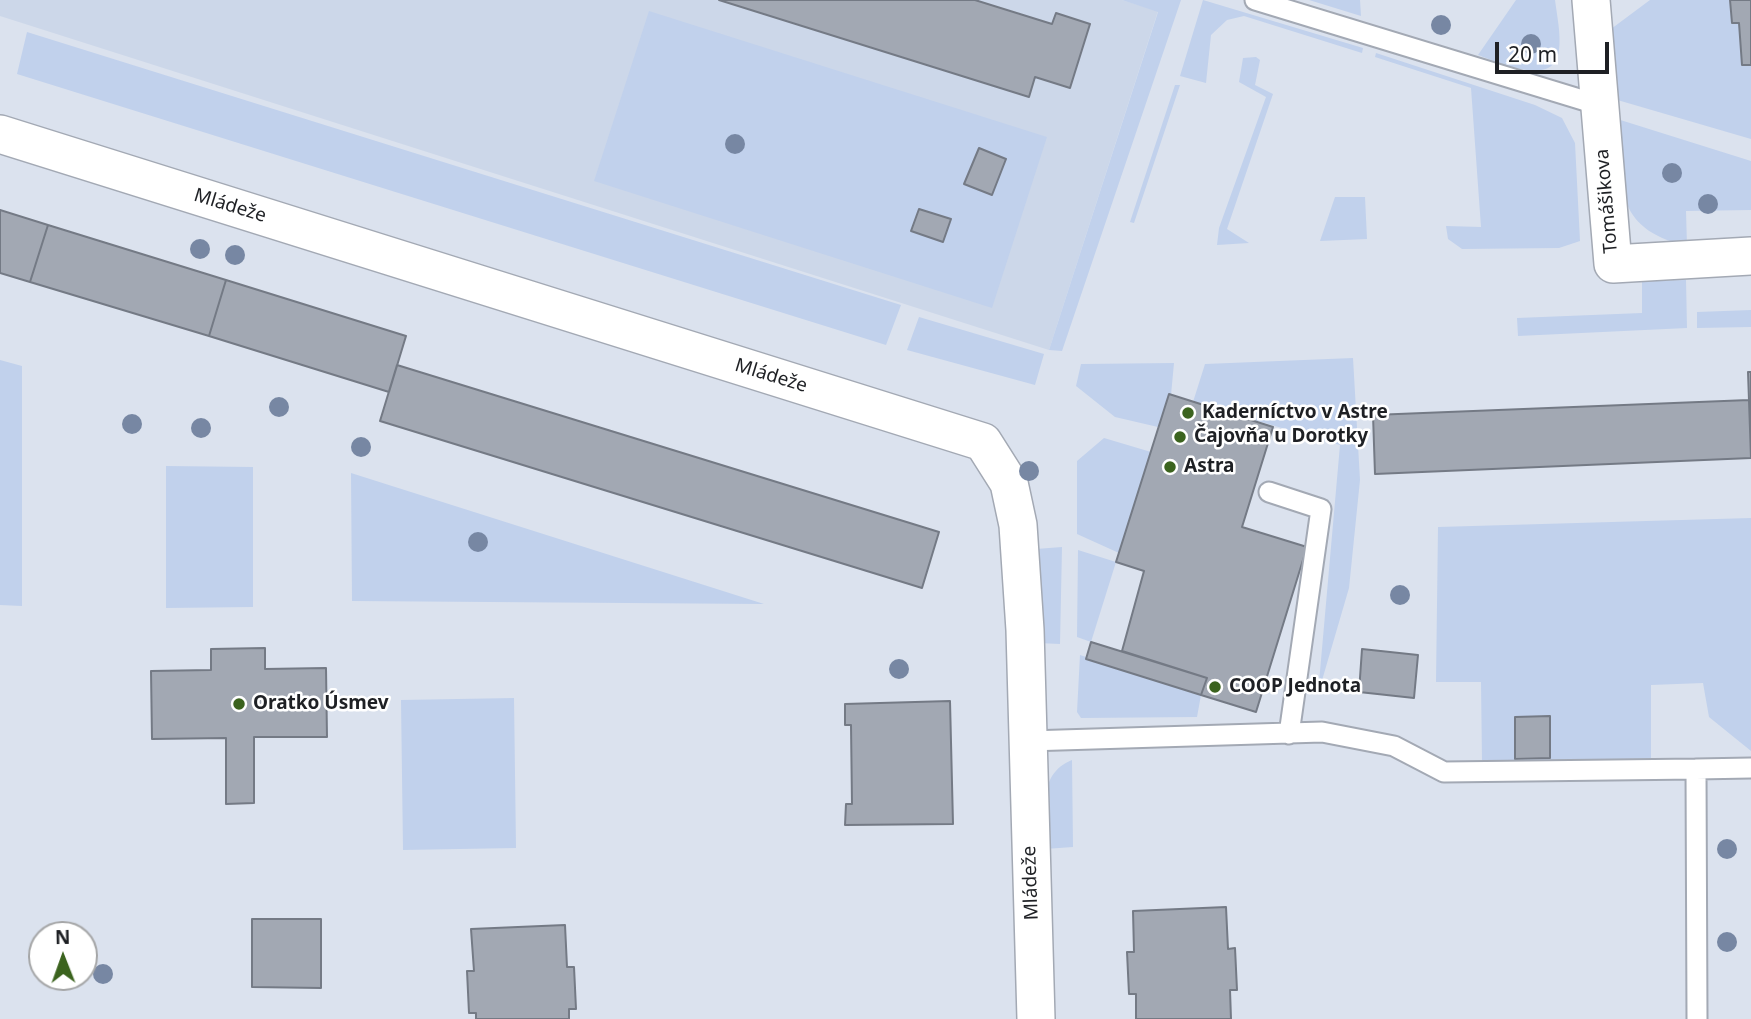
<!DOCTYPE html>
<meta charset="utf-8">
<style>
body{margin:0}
#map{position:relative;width:1751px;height:1019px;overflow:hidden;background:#dbe2ee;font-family:"Noto Sans",sans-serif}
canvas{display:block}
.north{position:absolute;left:28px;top:921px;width:70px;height:70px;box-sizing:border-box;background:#fff;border:2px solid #a5a6a7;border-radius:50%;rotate:359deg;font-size:19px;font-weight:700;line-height:28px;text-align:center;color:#1e2024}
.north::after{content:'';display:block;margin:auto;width:24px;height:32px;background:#3b631e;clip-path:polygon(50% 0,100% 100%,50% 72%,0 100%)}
.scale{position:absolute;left:1495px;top:42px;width:114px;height:32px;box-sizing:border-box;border:4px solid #1e2024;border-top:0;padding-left:9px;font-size:21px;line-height:24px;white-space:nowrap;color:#1e2024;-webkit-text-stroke:5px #fff;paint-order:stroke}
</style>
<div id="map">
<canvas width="1751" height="1019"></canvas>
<div class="north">N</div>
<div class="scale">20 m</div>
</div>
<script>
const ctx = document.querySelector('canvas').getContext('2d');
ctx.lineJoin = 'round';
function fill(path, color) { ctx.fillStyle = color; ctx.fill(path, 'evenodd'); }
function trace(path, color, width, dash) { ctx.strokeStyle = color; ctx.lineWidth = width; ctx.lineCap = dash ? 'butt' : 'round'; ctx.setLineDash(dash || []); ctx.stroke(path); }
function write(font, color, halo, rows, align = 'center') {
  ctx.font = font + ' "Noto Sans",sans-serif'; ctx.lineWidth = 5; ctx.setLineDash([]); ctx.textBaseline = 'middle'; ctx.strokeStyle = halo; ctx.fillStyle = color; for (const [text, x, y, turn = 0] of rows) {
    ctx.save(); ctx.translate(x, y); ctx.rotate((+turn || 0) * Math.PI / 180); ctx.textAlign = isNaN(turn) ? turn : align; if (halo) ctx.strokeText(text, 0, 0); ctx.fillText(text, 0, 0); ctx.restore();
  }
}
fill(new Path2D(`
 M0 0H1122L1158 11 1049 350 0 16Z`), '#ccd7e9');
fill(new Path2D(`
 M1122 0H1181L1062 351 1049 350 1158 12Z
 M1203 0 1363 48 1362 53 1244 16 1227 20 1211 35 1206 83 1180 76Z
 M1309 0H1360L1361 16Z
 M1516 0H1555C1557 16 1561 34 1559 50 1555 89 1498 62 1478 55Z
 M1650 0H1730L1732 23H1739L1742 65H1751V139L1614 99 1611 29Z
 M649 11 1047 137 992 308 594 181Z
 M27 32 901 305 886 345 17 74Z
 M1376 53 1535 105 1562 118 1575 143 1580 241 1559 248 1462 249 1448 239 1446 226 1481 227 1471 88 1375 57Z
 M1256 57 1260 60 1255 85 1273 94 1227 229 1249 243 1217 245 1219 228 1266 97 1239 82 1243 58Z
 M1175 85H1180L1134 223 1130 222Z
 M1614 118 1751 161V210L1686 211 1687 246C1611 228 1623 183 1614 118Z
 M1335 197H1365L1367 239 1320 241Z
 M1686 280 1687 328 1518 336 1517 318 1642 313V281Z
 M1751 310V327L1697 328V312Z
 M919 317 1044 354 1035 385 907 350Z
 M1353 358 1360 480 1349 588 1318 694 1340 445 1193 402 1205 364Z
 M0 360 22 366V606L0 605Z
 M1174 363 1171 395 1158 427 1115 417 1076 386 1081 364Z
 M1104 438 1151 452 1119 553 1077 534V461Z
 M166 466 253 467V607L166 608Z
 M351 473 764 604 352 601Z
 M1751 518V751L1709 717 1703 683 1651 685V760L1482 762 1481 682H1436L1438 527Z
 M1062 547 1060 644 1038 643 1036 549Z
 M1078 550 1116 562 1091 642 1077 637Z
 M1080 655 1201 695 1197 717 1081 718 1077 712Z
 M514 698 516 848 403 850 401 700Z
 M1072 760 1073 847 1045 849C1045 817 1036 774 1072 760Z`), '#c1d1ec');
const building = new Path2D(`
 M719 0H975L1052 24 1056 13 1090 24 1070 88 1035 77 1029 97Z
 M1730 0H1751V65H1742L1739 23H1732Z
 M979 148 1006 159 992 195 964 184Z
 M919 209 951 219 943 242 911 231Z
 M0 210 48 225 30 282 0 273Z
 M48 225 226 280 209 336 30 282Z
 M226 280 406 336 389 392 209 336Z
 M397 365 939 532 922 588 380 421Z
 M1748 372H1751V429H1750Z
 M1169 394 1273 427 1242 527 1307 547 1256 712 1201 695 1207 678 1122 651 1144 571 1116 562Z
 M1749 400 1751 458 1375 474 1373 415Z
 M1091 642 1207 678 1201 695 1086 659Z
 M265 648V669L326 668 327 737H254V803L226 804V738L152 739 151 671 211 670V649Z
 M1362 649 1418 655 1414 698 1359 692Z
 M950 701 953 824 845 825 846 804H852L851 725H845V704Z
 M1550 716V758L1515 759V717Z
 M1226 907 1228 949 1235 948 1237 990H1230L1231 1019H1136V994H1129L1127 952H1134L1133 911Z
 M252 919H321V988L252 987Z
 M565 925 567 967H574L576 1009H569V1019H476V1013H469L467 971H474L471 929Z`);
fill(building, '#a2a8b3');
trace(building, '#747a85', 2);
const lane = new Path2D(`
 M1255 0 1599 105
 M1269 492 1321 509 1289 734
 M1028 741 1322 732 1394 746 1444 772 1696 769
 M1697 1019 1696 769 1751 768`);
const street = new Path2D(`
 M1591 0 1613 264 1751 256
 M0 134 983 442 1009 483 1018 525 1025 630 1036 1019`);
trace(lane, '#a3a9b4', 23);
trace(street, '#a3a9b4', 40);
trace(lane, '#fff', 19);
trace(street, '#fff', 37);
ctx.fillStyle = '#7787a3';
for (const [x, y] of [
 [1441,25],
 [1531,44],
 [735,144],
 [1672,173],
 [1708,204],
 [200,249],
 [235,255],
 [279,407],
 [132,424],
 [201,428],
 [361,447],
 [1029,471],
 [478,542],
 [1400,595],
 [899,669],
 [1727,849],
 [1727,942],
 [103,974]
]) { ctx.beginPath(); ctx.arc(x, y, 10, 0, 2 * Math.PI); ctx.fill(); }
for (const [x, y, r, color] of [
 [1188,413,7,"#3b631e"],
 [1180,437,7,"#3b631e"],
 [1170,467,7,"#3b631e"],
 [1215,687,7,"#3b631e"],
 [239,704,7,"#3b631e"]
]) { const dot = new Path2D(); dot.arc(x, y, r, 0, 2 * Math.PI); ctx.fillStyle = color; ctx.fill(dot); trace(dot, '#fff', 2.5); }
write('19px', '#1e2024', '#fff', [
 ["Tomášikova",1607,201,-95],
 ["Mládeže",230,206,17],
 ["Mládeže",771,376,17],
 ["Mládeže",1031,883,-92]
]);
write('bold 19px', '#1e2024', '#fff', [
 ["Kaderníctvo v Astre",1202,413],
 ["Čajovňa u Dorotky",1194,437],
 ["Astra",1184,467],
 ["COOP Jednota",1229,687],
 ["Oratko Úsmev",253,704]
], 'left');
</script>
